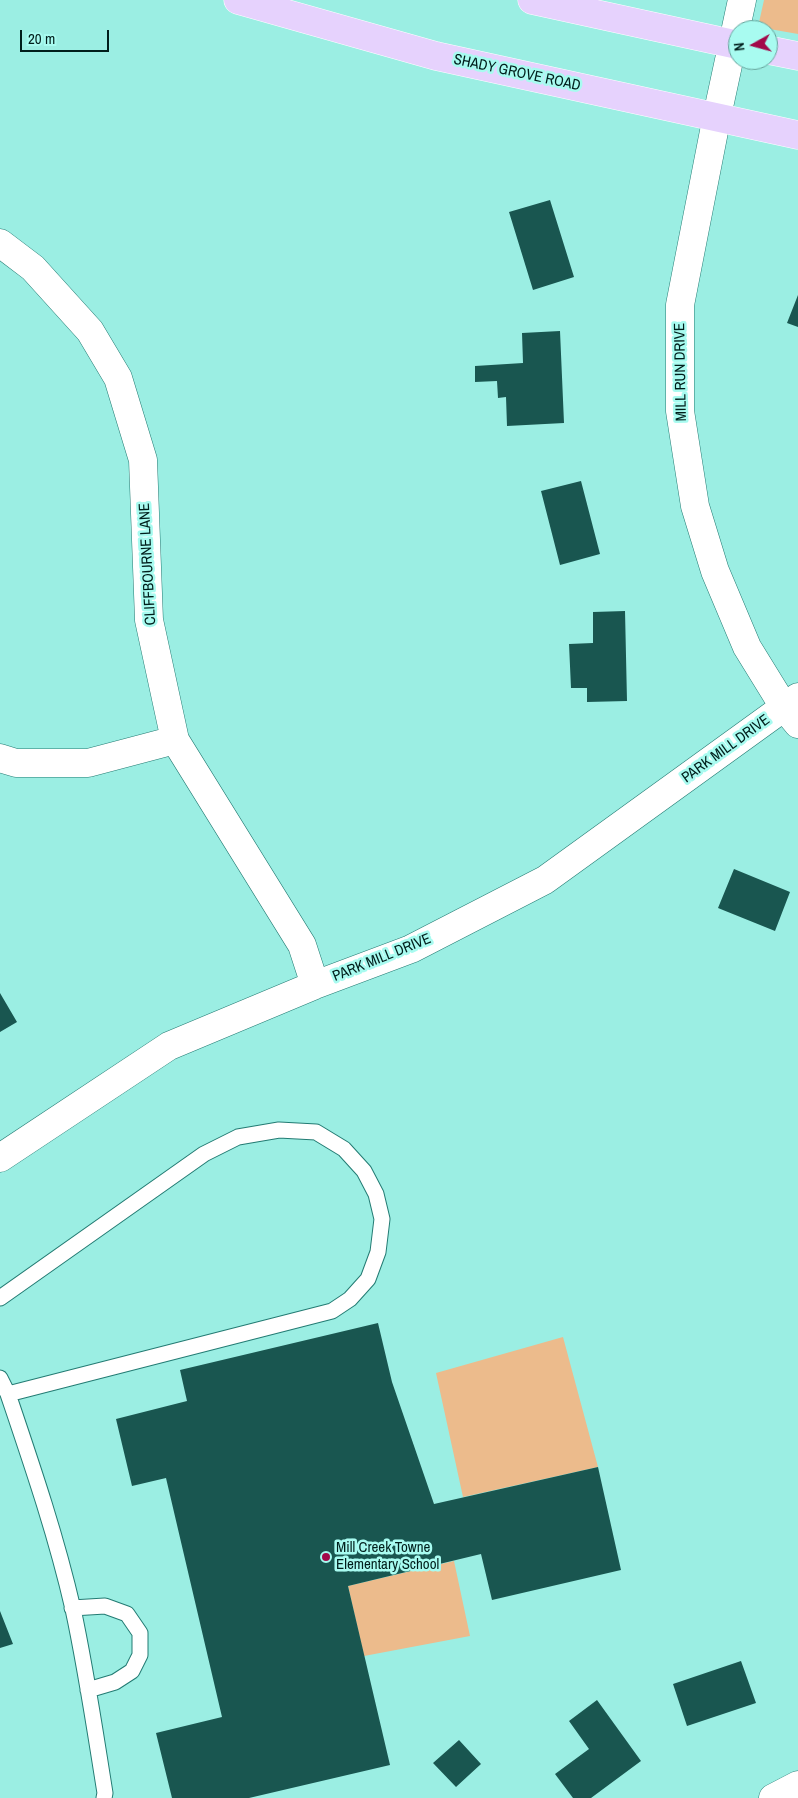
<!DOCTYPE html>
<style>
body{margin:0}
#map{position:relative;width:798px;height:1798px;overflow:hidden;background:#9beee3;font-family:"Archivo Narrow",sans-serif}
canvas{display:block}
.north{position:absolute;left:728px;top:20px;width:50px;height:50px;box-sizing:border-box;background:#a8fbf0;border:1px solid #65a39b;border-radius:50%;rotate:263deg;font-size:14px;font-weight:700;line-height:20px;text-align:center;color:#001e1b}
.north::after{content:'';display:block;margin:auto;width:18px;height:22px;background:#a20949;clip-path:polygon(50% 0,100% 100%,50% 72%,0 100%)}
.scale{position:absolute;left:20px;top:30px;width:89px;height:22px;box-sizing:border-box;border:2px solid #001e1b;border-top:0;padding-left:6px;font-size:15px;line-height:18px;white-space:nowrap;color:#001e1b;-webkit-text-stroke:4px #a8fbf0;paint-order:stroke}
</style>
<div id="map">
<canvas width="798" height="1798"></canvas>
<div class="north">N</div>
<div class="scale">20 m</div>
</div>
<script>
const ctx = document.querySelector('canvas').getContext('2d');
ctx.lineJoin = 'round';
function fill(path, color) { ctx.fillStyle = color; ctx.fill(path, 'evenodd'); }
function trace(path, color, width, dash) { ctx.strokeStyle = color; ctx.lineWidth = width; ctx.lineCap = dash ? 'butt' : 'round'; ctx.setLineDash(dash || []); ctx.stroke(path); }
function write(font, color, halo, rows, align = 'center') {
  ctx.font = font + ' "Archivo Narrow",sans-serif'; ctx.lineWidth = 5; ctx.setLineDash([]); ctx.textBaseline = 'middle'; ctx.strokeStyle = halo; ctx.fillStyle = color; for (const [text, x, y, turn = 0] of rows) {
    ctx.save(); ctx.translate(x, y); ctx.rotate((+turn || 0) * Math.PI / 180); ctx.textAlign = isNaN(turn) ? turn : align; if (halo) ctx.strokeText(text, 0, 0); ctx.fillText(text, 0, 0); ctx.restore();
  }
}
fill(new Path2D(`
 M764 0H798V34L758 27Z
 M563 1337 598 1467 463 1497 436 1373Z
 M454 1561 470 1636 364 1656 348 1586Z`), '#ecbb8c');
fill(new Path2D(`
 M550 200 574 277 533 290 509 212Z
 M798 295V327L787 323Z
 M560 331 564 423 507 426 506 397 498 398 497 381 475 382V366L523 363 522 333Z
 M581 481 600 554 560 565 541 491Z
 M625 611 627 701 587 702V688H571L569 644 593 643V612Z
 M734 869 790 892 775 931 718 908Z
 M0 993 17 1022 0 1032Z
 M378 1323 392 1382 434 1504 598 1467 621 1570 492 1600 481 1554 348 1586 390 1765 249 1798H172L156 1733 222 1717 166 1478 132 1486 116 1419 187 1401 180 1370Z
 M0 1611 13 1644 0 1648Z
 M741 1661 756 1703 687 1726 673 1684Z
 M597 1700 641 1761 591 1798H573L555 1774 589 1749 569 1721Z
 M459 1740 481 1764 456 1787 433 1763Z`), '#195650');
const lane = new Path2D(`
 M0 1298 204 1154 238 1137 279 1130 316 1132 344 1149 364 1171 376 1194 382 1219 378 1252 368 1279 350 1299 332 1311 8 1394
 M0 1378 8 1394C32 1465 56 1535 73 1609 86 1669 95 1731 105 1793L104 1798
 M72 1608 105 1606 127 1614 140 1633V1655L132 1671 115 1682 88 1690`);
const street = new Path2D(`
 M742 0 717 116 680 305V411L695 506 715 571 747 647 784 707 798 724
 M0 243 33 268 90 331 118 378 143 460 149 620 175 740 302 945 315 985
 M0 758 16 763H88L175 740
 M0 1158 169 1046 315 985 411 949 545 880 798 697
 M773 1798 798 1785`);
const primary = new Path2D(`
 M238 0 436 56 798 135
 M532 0 738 45
 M768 50 798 56`);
trace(lane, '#237b73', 17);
trace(street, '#237b73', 29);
trace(primary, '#fff', 29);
trace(lane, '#fff', 15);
trace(street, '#fff', 28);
trace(primary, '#e6d2fd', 28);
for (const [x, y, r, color] of [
 [326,1557,5,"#a20949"]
]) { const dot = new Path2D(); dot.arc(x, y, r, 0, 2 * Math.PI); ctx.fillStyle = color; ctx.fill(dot); trace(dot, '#a8fbf0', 2); }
write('15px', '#001e1b', '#a8fbf0', [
 ["SHADY GROVE ROAD",517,73,12],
 ["MILL RUN DRIVE",681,372,-91],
 ["CLIFFBOURNE LANE",148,564,-93],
 ["PARK MILL DRIVE",726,749,-36],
 ["PARK MILL DRIVE",382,958,-22]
]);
write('15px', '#001e1b', '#a8fbf0', [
 ["Mill Creek Towne",336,1548],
 ["Elementary School",336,1565]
], 'left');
</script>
